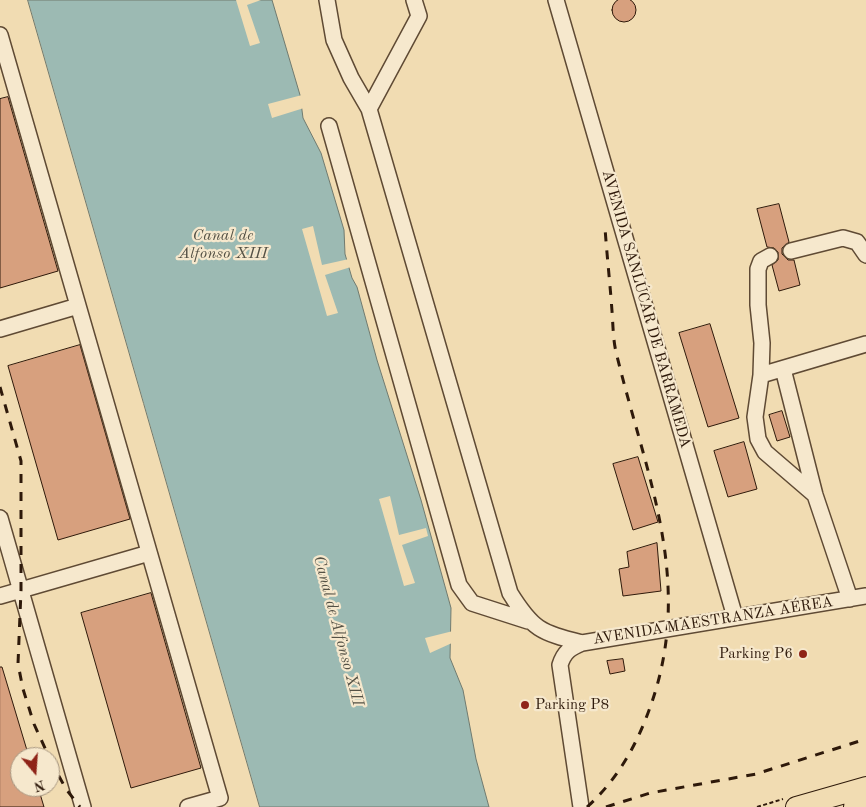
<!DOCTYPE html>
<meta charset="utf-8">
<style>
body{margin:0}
#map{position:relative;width:866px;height:807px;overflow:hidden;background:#f1dcb2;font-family:"Old Standard TT",serif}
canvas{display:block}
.north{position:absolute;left:10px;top:747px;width:50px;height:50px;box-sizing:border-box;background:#f6e8cd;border:1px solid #a6957f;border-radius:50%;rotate:162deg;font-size:14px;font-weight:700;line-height:20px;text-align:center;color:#2e190a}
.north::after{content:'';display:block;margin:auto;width:18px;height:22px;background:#8f2418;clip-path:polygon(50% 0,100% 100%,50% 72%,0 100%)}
</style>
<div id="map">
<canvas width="866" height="807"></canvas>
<div class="north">N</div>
</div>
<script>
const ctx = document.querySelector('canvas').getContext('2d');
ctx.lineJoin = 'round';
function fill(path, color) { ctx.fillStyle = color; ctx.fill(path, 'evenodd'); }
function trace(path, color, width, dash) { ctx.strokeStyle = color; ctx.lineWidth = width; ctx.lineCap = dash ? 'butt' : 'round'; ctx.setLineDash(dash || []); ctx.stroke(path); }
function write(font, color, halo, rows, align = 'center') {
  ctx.font = font + ' "Old Standard TT",serif'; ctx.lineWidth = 4.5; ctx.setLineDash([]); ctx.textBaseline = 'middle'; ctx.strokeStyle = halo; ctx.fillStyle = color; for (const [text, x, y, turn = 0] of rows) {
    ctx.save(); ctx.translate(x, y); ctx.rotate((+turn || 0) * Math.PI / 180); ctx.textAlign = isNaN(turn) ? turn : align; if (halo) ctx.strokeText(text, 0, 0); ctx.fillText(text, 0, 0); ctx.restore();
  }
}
const water = new Path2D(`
 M28 0H272L300 95 303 118 321 153 344 230 345 254 352 278 357 287 377 360 421 500 451 608 450 658 463 690 476 759 489 807H260Z`);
fill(water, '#9cbab3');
trace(water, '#707a6f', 1);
fill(new Path2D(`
 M236 0H261L247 5 260 43 250 46Z
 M302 95 304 108 272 118 268 104Z
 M313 226 322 265 349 259 351 267 325 275 338 313 327 316 302 229Z
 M390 496 399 535 426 528 428 536 402 545 415 583 404 586 379 499Z
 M453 631 452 643 430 653 425 638Z`), '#f1dcb2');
const building = new Path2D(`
 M612 10a12 12 0 1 1 24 0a12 12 0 1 1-24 0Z
 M8 97 58 271 0 288V99Z
 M779 204 789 242 782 248V254L788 260H794L800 285 779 291 772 265 778 260V252L774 248 767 247 757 209Z
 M710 324 739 418 708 427 679 333Z
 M80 345 130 519 58 540 8 366Z
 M782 411 790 437 777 441 769 415Z
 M744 442 757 489 728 497 714 451Z
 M638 457 658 522 633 530 613 464Z
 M657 543 661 591 623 596 619 569 629 567 627 552Z
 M151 593 201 768 131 788 81 613Z
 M623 659 625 671 610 674 607 661Z
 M0 667H2L29 757H20V787H38L44 807H0Z`);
fill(building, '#d7a07e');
trace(building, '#2e190a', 1);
const minor = new Path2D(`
 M327 0 334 40 351 78 369 109
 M414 0 419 16 369 109 510 593C533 630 540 632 582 643
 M556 0 735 617
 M0 35 220 798 188 807
 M329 126 459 585 472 603 528 621
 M791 251 843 238 857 242 866 255
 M770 256 761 261 758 269V305L762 343 761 375 866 344
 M0 329 78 306
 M783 369 815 495 850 599
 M761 375 755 417 758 439 765 452 815 495
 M0 518 83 807
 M0 596 149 553
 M581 807 560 665C564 652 570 648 582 643L866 596`);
const major = new Path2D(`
 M796 807 866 787
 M854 807 866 804`);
trace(minor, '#5f4a34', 18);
trace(major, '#2e190a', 22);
trace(new Path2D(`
 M757 807 783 799`), '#2e190a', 2, [4, 2.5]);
trace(minor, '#f6e8cd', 15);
trace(major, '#f1dcb2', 20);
trace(new Path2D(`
 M0 387 21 461V590L18 664 23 689 34 724 49 757
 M50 760 66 789 80 807
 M587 807C616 781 635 748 648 713 697 584 646 477 616 352 613 339 613 324 612 311 610 283 607 256 605 228
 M606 807 650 793 756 774 866 739`), '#2e190a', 3, [9, 9]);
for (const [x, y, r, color] of [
 [803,654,5,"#8f2418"],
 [525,705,5,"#8f2418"]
]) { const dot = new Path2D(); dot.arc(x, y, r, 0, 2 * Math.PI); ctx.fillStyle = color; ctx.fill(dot); trace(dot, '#f6e8cd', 2); }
write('15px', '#2e190a', '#f6e8cd', [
 ["AVENIDA SANLÚCAR DE BARRAMEDA",646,309,74],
 ["AVENIDA MAESTRANZA AÉREA",713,621,-9]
]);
write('15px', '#2e190a', '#f6e8cd', [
 ["Parking P6",793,654],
 ["Parking P8",535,705,"left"]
], 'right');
write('italic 16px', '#545145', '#f6e8cd', [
 ["Canal de",223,236],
 ["Alfonso XIII",223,254],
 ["Canal de Alfonso XIII",338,631,75]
]);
</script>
